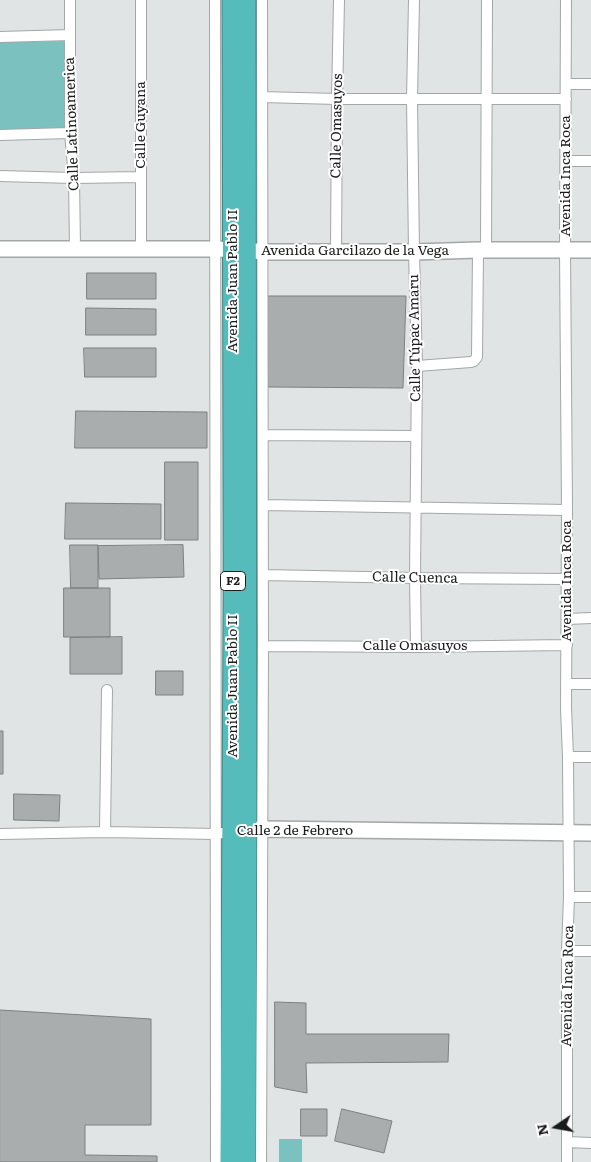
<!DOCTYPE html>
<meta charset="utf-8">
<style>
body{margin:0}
#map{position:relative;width:591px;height:1162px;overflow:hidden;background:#e0e4e4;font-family:Literata,serif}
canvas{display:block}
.north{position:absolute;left:531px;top:1102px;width:50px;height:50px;-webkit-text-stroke:4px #fff;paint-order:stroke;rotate:258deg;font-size:14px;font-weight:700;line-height:20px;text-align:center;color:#1a1c1c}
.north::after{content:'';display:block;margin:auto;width:18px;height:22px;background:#1a1c1c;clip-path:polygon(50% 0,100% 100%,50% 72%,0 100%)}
</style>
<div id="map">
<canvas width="591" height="1162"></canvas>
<div class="north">N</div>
</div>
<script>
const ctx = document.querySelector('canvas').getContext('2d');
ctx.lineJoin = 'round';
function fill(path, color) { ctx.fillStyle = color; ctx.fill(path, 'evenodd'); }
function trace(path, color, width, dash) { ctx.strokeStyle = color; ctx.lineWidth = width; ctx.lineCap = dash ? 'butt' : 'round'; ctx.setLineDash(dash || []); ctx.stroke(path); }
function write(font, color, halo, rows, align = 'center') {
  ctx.font = font + ' Literata,serif'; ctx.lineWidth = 4; ctx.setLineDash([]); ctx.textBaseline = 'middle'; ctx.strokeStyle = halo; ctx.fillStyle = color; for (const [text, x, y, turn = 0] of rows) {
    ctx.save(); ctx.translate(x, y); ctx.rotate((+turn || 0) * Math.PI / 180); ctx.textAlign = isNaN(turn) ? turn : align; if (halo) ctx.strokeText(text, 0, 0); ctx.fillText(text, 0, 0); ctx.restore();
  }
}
fill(new Path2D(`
 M67 41V129H0V42Z
 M279 1139H302V1162H279Z`), '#7ac1c0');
const building = new Path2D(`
 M87 273H156V299H87Z
 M268 296H406L403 388 268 387Z
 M86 308 156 309V335H86Z
 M84 348H156V377H85Z
 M76 411 207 412V448H75Z
 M165 462H198V540H165Z
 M66 503 161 504V539H65Z
 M70 545H98V588H71Z
 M183 545 184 577 99 579 98 546Z
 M64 588H110V637H64Z
 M122 637V674H70V638Z
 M156 671H183V695H156Z
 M0 731H3V774H0Z
 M14 794 60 795 59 821 14 820Z
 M275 1002 306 1003V1034H449L448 1062 306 1063 307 1093 275 1087Z
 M0 1010 151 1019V1125H85V1155L157 1156V1162H0Z
 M301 1109H327V1136H301Z
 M342 1109 392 1121 384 1153 335 1141Z`);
fill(building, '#a9adad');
trace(building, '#7d8080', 1);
const street = new Path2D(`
 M70 0V133L74 178 75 249
 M141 0V250
 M215 0 216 1162
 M414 0 412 99 414 252 417 366 415 578 416 647
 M566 0 565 250 567 510 566 708 568 757 569 897 567 951V1162
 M0 37 70 35
 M566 84H591
 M262 97 337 99H566
 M0 135 70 133
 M566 161H591
 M0 176 74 178 141 177
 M486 250 487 0
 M336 252 337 99 339 0
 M417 366 471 362 474 361 477 357 478 250
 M263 435 416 436
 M263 505 567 510
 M263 575 415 578 567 579
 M567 619 591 618
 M263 646 416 647 567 645
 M567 684H591
 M568 757H591
 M105 832 107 690
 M0 834 105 832 217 834 222 833
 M569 897H591
 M567 951H591
 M567 1142 591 1143
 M261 1162 263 646 262 0`);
const secondary = new Path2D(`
 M0 249H216L247 250 263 252H414L478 250H591
 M238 830 263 829 591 833`);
const highway = new Path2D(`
 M230 1162C234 775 234 387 232 0
 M246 1162 247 830 246 0`);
trace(street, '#a3a7a7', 12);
trace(secondary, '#a3a7a7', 18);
trace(highway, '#408483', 21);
trace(street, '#fff', 10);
trace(secondary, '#fff', 15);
trace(highway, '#55bcbb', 19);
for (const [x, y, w] of [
 [233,581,25]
]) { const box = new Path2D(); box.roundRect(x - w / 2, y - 9.5, w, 19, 4); ctx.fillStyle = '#fff'; ctx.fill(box); trace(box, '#1a1c1c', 1); }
write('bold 12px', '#1a1c1c', null, [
 ["F2",233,581]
]);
write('14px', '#1a1c1c', '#fff', [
 ["Calle Latinoamerica",72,124,-92],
 ["Calle Guyana",141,125,-90],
 ["Calle Omasuyos",337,126,-89],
 ["Avenida Inca Roca",566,176,-90],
 ["Avenida Garcilazo de la Vega",355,251],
 ["Avenida Juan Pablo II",233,281,-90],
 ["Calle Túpac Amaru",415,338,-91],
 ["Calle Cuenca",415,578,1],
 ["Avenida Inca Roca",567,581,-90],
 ["Calle Omasuyos",415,646],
 ["Avenida Juan Pablo II",233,686,-90],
 ["Calle 2 de Febrero",295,831],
 ["Avenida Inca Roca",568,986,-89]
]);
</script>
